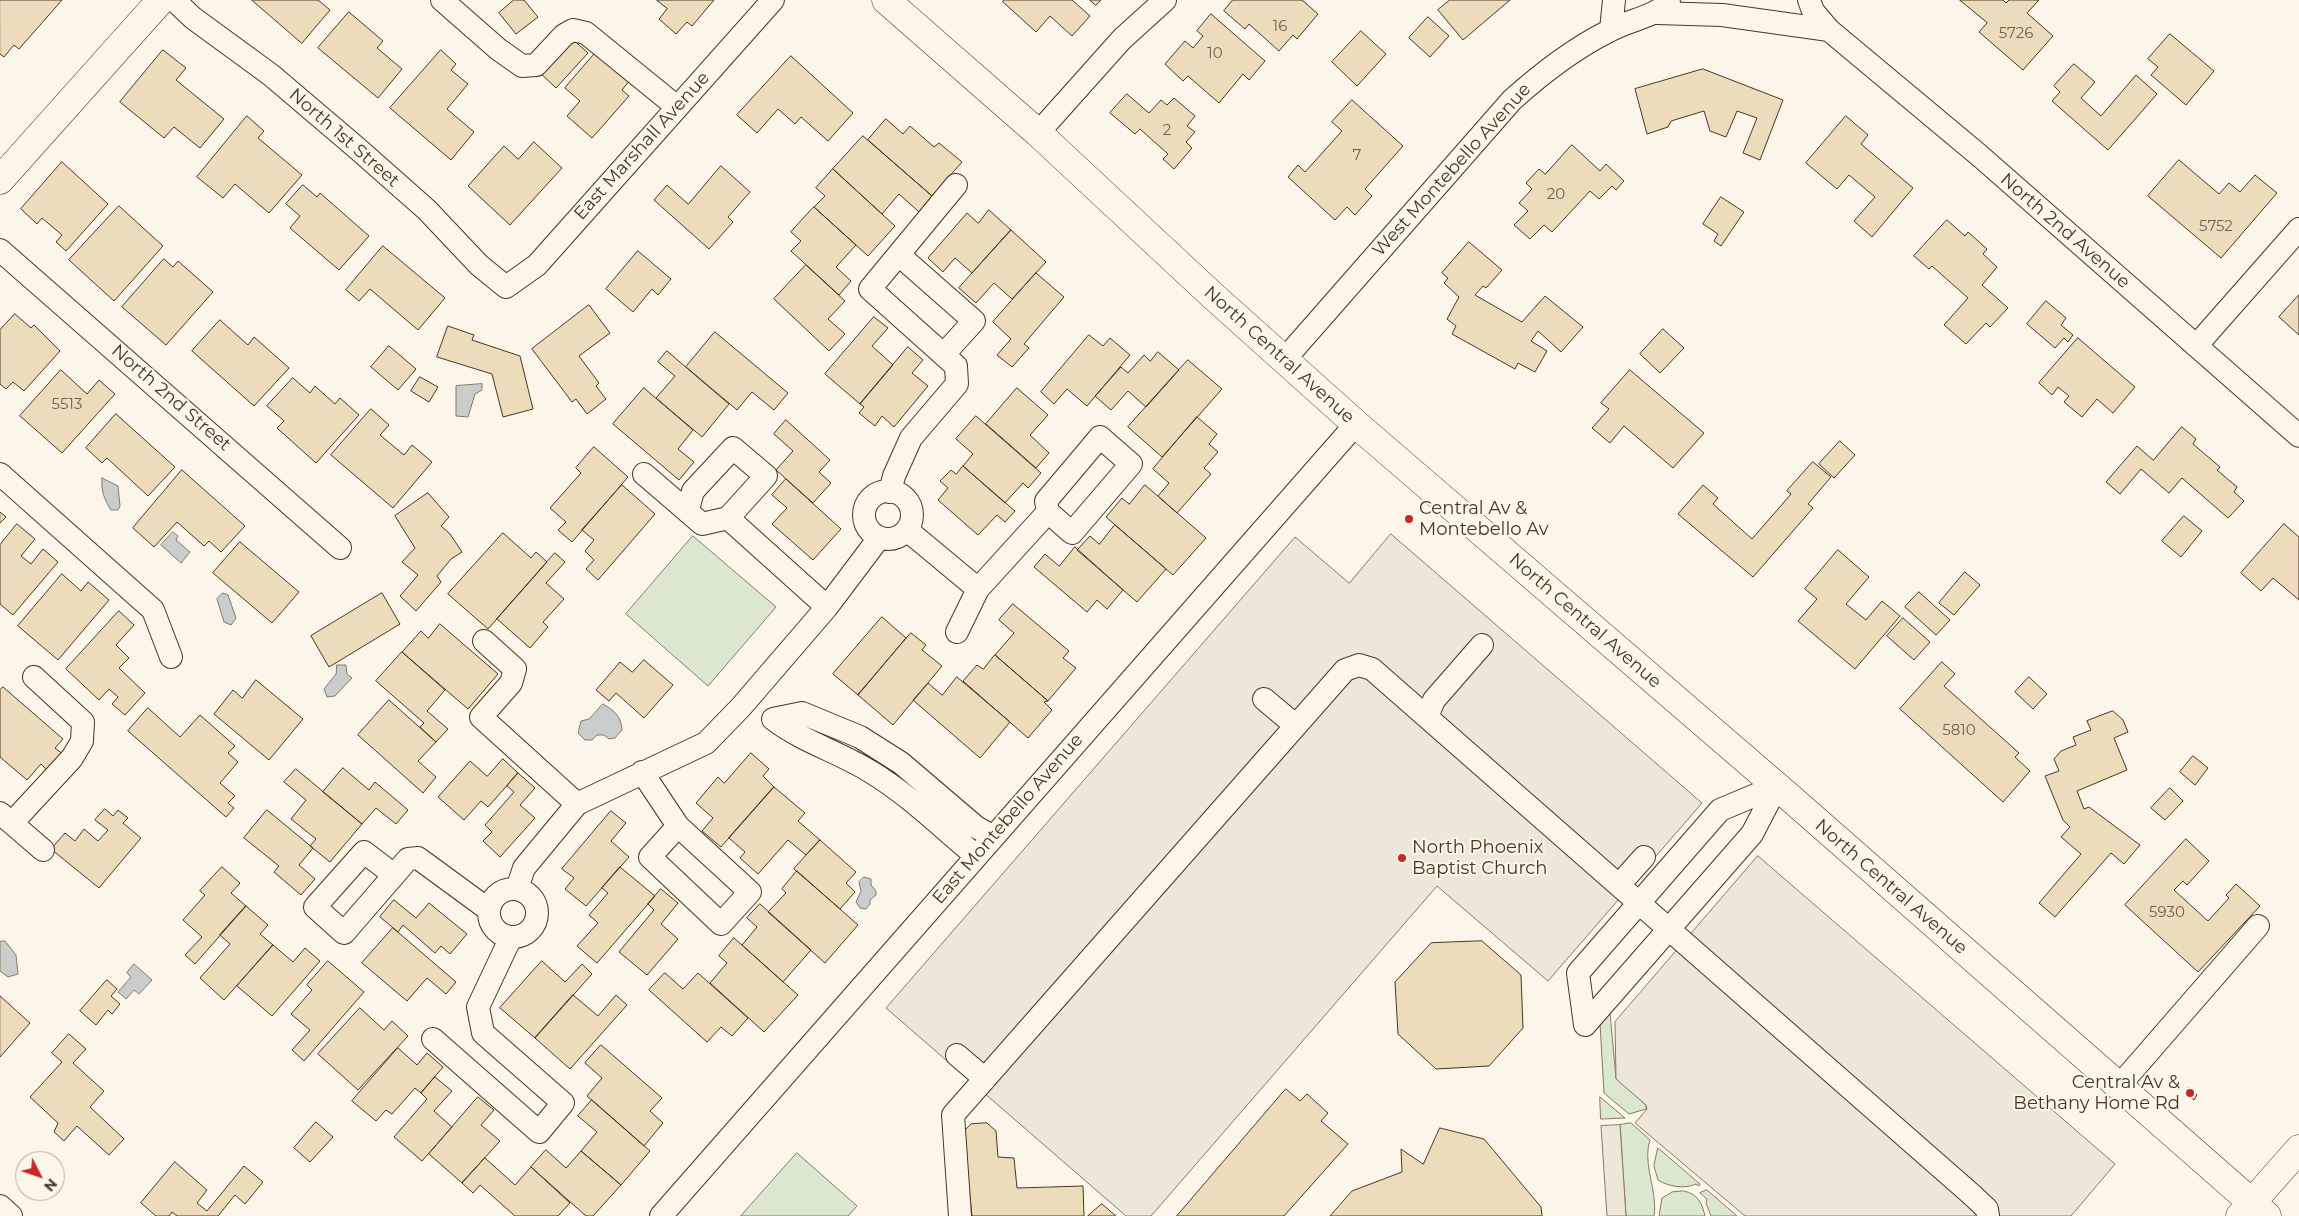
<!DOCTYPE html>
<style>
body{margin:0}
#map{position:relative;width:2299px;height:1216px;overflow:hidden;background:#fbf6e9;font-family:Montserrat,sans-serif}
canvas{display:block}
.north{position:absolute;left:15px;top:1151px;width:50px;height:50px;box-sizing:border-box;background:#fbf6e9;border:1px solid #b4a999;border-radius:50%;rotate:131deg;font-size:14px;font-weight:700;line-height:20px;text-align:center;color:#4a3520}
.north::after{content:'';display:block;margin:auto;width:18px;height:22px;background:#c62828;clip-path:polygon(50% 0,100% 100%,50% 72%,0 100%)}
</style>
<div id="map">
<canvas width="2299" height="1216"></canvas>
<div class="north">N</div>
</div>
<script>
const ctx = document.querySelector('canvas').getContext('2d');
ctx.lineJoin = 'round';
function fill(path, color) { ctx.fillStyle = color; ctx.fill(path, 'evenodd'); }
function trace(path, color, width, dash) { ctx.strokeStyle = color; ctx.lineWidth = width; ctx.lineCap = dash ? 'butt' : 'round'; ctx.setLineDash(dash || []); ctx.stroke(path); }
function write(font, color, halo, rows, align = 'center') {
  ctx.font = font + ' Montserrat,sans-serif'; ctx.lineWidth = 4; ctx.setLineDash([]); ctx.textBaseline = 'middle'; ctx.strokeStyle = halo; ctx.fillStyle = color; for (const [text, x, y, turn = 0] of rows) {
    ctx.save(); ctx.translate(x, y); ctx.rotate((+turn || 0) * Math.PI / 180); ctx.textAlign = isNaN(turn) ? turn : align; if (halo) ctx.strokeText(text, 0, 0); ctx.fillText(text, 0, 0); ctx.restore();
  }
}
const green = new Path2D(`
 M693 536 776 607 708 686 626 614Z
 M1610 1013 1616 1078 1646 1105V1109L1629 1114 1604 1093 1600 1023Z
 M1600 1097 1625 1118 1601 1119Z
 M1631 1123 1650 1140C1642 1164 1658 1191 1654 1216H1626L1620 1125Z
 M1658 1148 1700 1184 1699 1186 1696 1184C1685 1189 1669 1187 1658 1180L1654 1166Z
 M797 1153 857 1206 848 1216H741Z
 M1707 1190 1737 1216H1711L1706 1203 1707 1199 1700 1193Z
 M1684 1191C1698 1194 1702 1203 1705 1216H1659L1662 1198 1672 1192Z`);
fill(green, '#dce7d0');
trace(green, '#887966', 1);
const parking = new Path2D(`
 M1391 534 1702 803 1548 981 1437 886 1151 1216H1126L886 1008 1295 537 1349 583Z
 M1758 856 2115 1164 2071 1216H1745L1635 1123 1647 1109 1646 1105 1616 1079 1615 1022Z
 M1620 1125 1626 1216H1607L1601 1126Z`);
fill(parking, '#ede7d9');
trace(parking, '#887966', 1);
const water = new Path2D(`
 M482 384V390L475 394 468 417 456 416V386Z
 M102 478 118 486 120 506 118 510H111C104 499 101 491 102 478Z
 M173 532 178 536 176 540 190 552 181 563 161 545Z
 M223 593 228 595 236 618 231 625 224 622 217 599Z
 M337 665H346L347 674 352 678 335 696 327 697 324 689 336 674Z
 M603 704C615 711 621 716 622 730L615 738 609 739 604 735H597L592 740H585L578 733 581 721 589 719Z
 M864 877 871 879V885L876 891V895L870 900V904L866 909 860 908 856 902 861 891 859 882Z
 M5 941 16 955 18 974 8 977 0 971V942Z
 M134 964 152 980 139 994 134 990 126 999 118 992 131 977 127 973Z`);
fill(water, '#c9cecd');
trace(water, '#887966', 1);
const building = new Path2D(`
 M0 0H62L19 49 14 45 4 57 0 54Z
 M252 0H318L330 10 302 43Z
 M514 0H524L538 17 516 34 499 13Z
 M657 0H714L692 26 687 22 676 34 659 19 667 9Z
 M1004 0H1072L1090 16 1072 36 1050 16 1036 32 1003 2Z
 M1090 0H1101L1096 5Z
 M1233 0H1302L1318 14 1297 39 1293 35 1279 51 1249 24 1245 29 1224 11Z
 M1450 0H1510L1463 40 1438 10Z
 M1960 0H2003L2006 3 2009 0H2039L2027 13 2053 36 2023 70 1979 32 1987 23Z
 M349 12 383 41 377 48 402 69 378 98 318 48Z
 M1211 14 1265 61 1249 80 1243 74 1219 103 1188 76 1183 81 1165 64 1185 41 1193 48 1203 36 1197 31Z
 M1428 17 1449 36 1430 57 1409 38Z
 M1361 31 1386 54 1357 86 1332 62Z
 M2170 34 2214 71 2186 105 2151 75 2158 67 2148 59Z
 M569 36 588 53 556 88 537 70Z
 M163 50 186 68 176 80 224 119 200 148 174 127 164 138 120 102Z
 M441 50 456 64 451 70 468 84 447 109 474 132 451 160 390 108Z
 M597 51 630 80 622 90 629 96 592 138 567 116 580 101 565 88Z
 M791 56 853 113 828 141 801 117 795 124 778 109 757 133 737 115Z
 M2074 64 2095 82 2081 98 2101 116 2136 75 2157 94 2108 150 2052 101 2060 92 2054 86Z
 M1703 69 1783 100 1760 160 1743 153 1757 118 1737 111 1726 137 1710 131 1704 111 1671 121 1668 127 1647 134 1635 89Z
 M1127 94 1149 113 1161 100 1167 105 1174 98 1195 116 1187 126 1195 132 1186 142 1192 148 1174 169 1163 159 1168 154 1140 129 1135 134 1110 113Z
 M1352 100 1403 146 1365 189 1372 196 1355 215 1347 207 1335 220 1288 177 1298 165 1305 172 1342 131 1332 122Z
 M247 116 264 131 258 138 302 175 269 213 235 184 223 198 197 177Z
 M1846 116 1868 135 1861 144 1913 188 1872 237 1854 221 1875 197 1849 175 1837 189 1806 163Z
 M886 119 903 134 910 126 934 147 939 143 962 162 932 196 868 140Z
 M863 136 932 196 919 212 899 194 882 214 833 169Z
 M534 142 562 168 510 225 468 186 504 146 518 159Z
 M1572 145 1600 171 1606 164 1624 181 1616 190 1612 186 1599 199 1590 191 1552 232 1544 225 1530 239 1514 225 1528 211 1519 203 1532 189 1526 183 1539 169 1545 174Z
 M2179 160 2219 194 2229 183 2240 192 2255 175 2277 193 2221 258 2148 196Z
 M62 162 108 204 66 251 56 242 62 235 42 218 37 224 21 209Z
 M721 166 750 192 728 217 733 222 709 249 654 200 667 185 688 204Z
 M833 169 895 226 868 256 814 207 825 196 816 188Z
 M303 185 317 197 320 193 369 236 339 270 290 228 300 216 286 204Z
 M1721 197 1744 212 1721 246 1714 241 1718 234 1703 224Z
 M119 206 163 246 114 301 69 260Z
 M814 207 856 245 836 267 851 281 839 295 791 251 801 241 791 232Z
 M989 210 1011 230 972 273 955 258 943 272 928 258 967 213 978 223Z
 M1947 220 1965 236 1968 232 1987 249 1983 254 1997 267 1982 285 2008 308 1990 327 1986 323 1966 344 1944 325 1968 298 1932 266 1929 269 1914 256Z
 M1011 230 1046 262 1012 299 994 283 976 303 959 288Z
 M1469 242 1502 270 1486 288 1483 286 1475 295 1522 322 1545 296 1583 327 1561 352 1538 331 1531 341 1547 351 1535 372 1518 363 1515 369 1452 334 1456 326 1447 319 1459 297 1444 283 1448 278 1442 273Z
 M383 246 445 298 418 330 370 289 359 301 346 290Z
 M638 251 671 279 658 295 652 289 633 312 606 289Z
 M164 259 173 267 178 261 213 292 166 345 122 307Z
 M806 265 845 301 828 319 845 334 829 351 774 299Z
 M1036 273 1064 297 1024 344 1029 348 1012 367 997 355 1011 339 993 322Z
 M2299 295V335L2279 317Z
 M2046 301 2066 318 2061 325 2073 335 2068 342 2064 338 2055 348 2027 324Z
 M589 305 610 333 579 356 599 383 596 386 606 399 587 414 576 399 572 402 532 349Z
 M15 314 31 328 34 325 60 351 24 391 13 382 6 389 0 384V330Z
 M874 317 888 328 872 346 893 365 860 404 825 374Z
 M220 320 248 345 254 337 289 368 254 406 192 351Z
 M448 326 474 335 472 340 520 356 533 409 503 417 492 374 437 357Z
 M1663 329 1684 348 1660 373 1640 354Z
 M715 332 788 393 774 410 752 392 737 410 686 367Z
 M1089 335 1103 346 1110 338 1130 355 1087 406 1067 389 1054 404 1041 392Z
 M2078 338 2135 387 2113 413 2097 399 2082 417 2064 402 2069 396 2058 387 2052 395 2039 383Z
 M389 346 416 369 398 390 371 367Z
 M908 347 923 360 912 373 928 386 894 427 882 416 875 426 859 413 864 407 860 404Z
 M667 351 729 404 702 437 656 398 675 376 658 362Z
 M1158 352 1179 370 1146 407 1128 391 1111 410 1095 396 1121 367 1128 373 1144 355 1150 361Z
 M1188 360 1222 389 1162 457 1128 427Z
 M61 370 87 394 99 380 115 394 62 453 20 416Z
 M1630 370 1704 433 1673 468 1624 426 1610 443 1592 428 1609 409 1601 403Z
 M420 377 438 387 429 402 411 391Z
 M293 378 310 393 315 386 335 404 340 398 359 415 316 463 277 428 284 421 267 406Z
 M644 388 693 430 678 449 694 462 679 480 613 424Z
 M1017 388 1048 415 1030 435 1049 453 1036 468 986 424Z
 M371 409 389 425 380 435 404 455 412 445 432 462 393 508 331 455Z
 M116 414 175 467 148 496 107 458 102 463 86 448Z
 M976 416 1041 473 1028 488 1023 483 1005 503 963 466 973 454 956 439Z
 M1197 417 1217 434 1209 444 1218 452 1204 468 1211 474 1177 513 1158 496 1169 483 1153 469Z
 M786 420 830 460 819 472 831 483 813 503 776 470 793 451 774 434Z
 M2182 427 2196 439 2193 444 2220 467 2217 470 2237 487 2234 492 2244 501 2228 518 2182 478 2169 493 2141 469 2120 494 2106 482 2137 446 2153 460Z
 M1840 441 1855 455 1834 478 1819 464Z
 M594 447 628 477 572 542 558 530 566 522 550 508 581 473 576 468Z
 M1813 462 1831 477 1808 504 1813 508 1753 577 1678 514 1703 485 1718 498 1713 504 1752 539 1791 494 1787 491Z
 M963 466 1015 511 1005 522 997 515 978 535 938 500 948 488 940 481 951 470 956 474Z
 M182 470 245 526 221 552 209 541 204 546 177 522 154 547 133 528Z
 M786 479 841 529 813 560 772 524 787 508 772 495Z
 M622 485 655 514 598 580 586 569 594 560 585 551 594 540 582 530Z
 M1145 485 1206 538 1173 575 1106 517 1122 498 1129 504Z
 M428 493 449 517 441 526 450 534 462 552 451 559 437 576 441 582 416 611 400 596 418 575 402 562 415 548 395 516Z
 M0 512 6 517 0 523Z
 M2184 516 2202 531 2181 557 2162 541Z
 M17 524 35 539 21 556 31 564 43 549 58 562 13 615 0 604V545Z
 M2284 524 2299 537V600L2273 578 2261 591 2241 573Z
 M1115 525 1166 569 1137 602 1077 550 1090 536 1099 544Z
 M503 533 531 558 536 552 547 562 488 629 448 594Z
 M240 542 299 592 272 623 213 573Z
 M1075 547 1123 590 1107 609 1097 600 1087 612 1034 567 1045 554 1059 566Z
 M1838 550 1869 577 1846 604 1866 620 1882 601 1900 616 1855 669 1798 621 1817 599 1805 589Z
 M555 553 565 562 546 583 564 599 543 622 548 627 530 648 497 619Z
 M1965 572 1980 585 1954 615 1939 603Z
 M62 574 81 591 88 582 109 600 58 660 18 626Z
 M1919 592 1950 620 1936 635 1905 607Z
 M382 593 400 624 329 667 311 636Z
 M1013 604 1069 651 1063 658 1076 668 1048 701 995 655 1014 633 999 620Z
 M119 611 134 625 116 645 129 658 119 668 145 693 125 715 112 704 118 697 109 689 99 700 66 669Z
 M882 617 906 638 858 695 833 674Z
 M1903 618 1930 642 1914 660 1887 636Z
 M440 624 498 674 468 709 402 652 421 631 428 638Z
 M911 633 926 645 922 650 942 666 893 725 858 695Z
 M402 652 445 690 427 711 448 729 436 742 420 727 424 723 376 681Z
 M995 655 1048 701 1044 702 1052 710 1028 738 963 681 977 665 983 669Z
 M644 660 673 685 644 718 616 693 609 701 596 690 620 662 632 672Z
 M1942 662 1955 674 1944 686 2019 753 2015 757 2030 771 2003 802 1900 709Z
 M957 677 1010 722 980 758 913 700 928 683 942 695Z
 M2029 677 2047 694 2033 709 2015 692Z
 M256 680 303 719 269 760 214 714 233 690 242 698Z
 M3 687 63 739 55 748 64 755 49 772 41 764 27 780 0 757V690Z
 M389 700 436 742 418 761 436 777 423 793 358 735Z
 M148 708 180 737 200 715 235 746 228 753 238 762 220 783 235 796 228 803 234 808 226 817 128 731Z
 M2113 711 2123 720 2128 732 2114 738 2127 770 2077 791 2084 809 2089 807 2140 845 2124 864 2111 853 2055 917 2039 903 2081 854 2061 837 2070 827 2063 820 2045 776 2059 771 2054 759 2061 751 2076 745 2073 737 2091 730 2087 721Z
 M751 753 769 769 763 776 774 787 721 847 702 831 713 818 696 803 718 777 724 783Z
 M2193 756 2208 768 2195 785 2180 772Z
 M503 759 518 773 488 807 481 801 464 820 438 797 470 761 487 776Z
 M343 768 369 790 375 782 408 810 396 824 376 808 362 824 323 792Z
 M296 769 362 824 330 862 310 846 316 839 291 819 306 800 284 782Z
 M518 773 535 788 520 805 535 818 500 857 483 841 492 832 485 825 514 792 507 786Z
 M774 787 805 813 798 821 820 840 806 855 788 840 758 874 740 858 745 852 729 838Z
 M2170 788 2183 801 2165 820 2151 808Z
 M105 809 113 816 118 810 128 818 123 823 141 838 99 888 51 849 65 833 75 841 84 829 98 841 108 830 95 820Z
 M267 810 313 848 299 865 315 879 301 895 274 872 279 866 244 838Z
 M611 811 626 823 611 841 629 857 586 906 565 889 574 878 562 869Z
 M2186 839 2209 861 2187 885 2183 881 2174 890 2208 921 2229 898 2226 895 2236 884 2260 906 2198 972 2125 905Z
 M820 840 856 872 846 883 855 892 840 909 794 869Z
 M222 867 240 883 231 893 246 906 195 964 185 955 202 937 183 920 205 895 200 891Z
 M620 867 655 896 597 963 577 946 598 923 589 915 608 893 602 888Z
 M797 871 858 925 825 963 768 912 786 893 782 889Z
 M661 889 678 903 661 924 678 939 647 975 619 952 654 910 648 904Z
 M394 900 416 918 429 903 467 934 450 954 441 946 435 953 403 925 398 932 380 917Z
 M760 904 811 950 783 982 742 945 757 927 747 918Z
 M246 906 268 925 260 934 273 945 224 1000 200 978 230 944 220 935Z
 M393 928 456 982 446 994 427 978 407 1001 362 963Z
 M734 938 798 995 764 1032 710 983 727 963 719 956Z
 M1482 941 1521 975 1523 1028 1489 1066 1436 1069 1398 1034 1395 982 1431 943Z
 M273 945 293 962 305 948 320 961 272 1016 237 986Z
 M328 961 364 992 304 1061 292 1050 310 1030 291 1014 312 990 307 985Z
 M542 961 565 982 582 964 592 974 535 1038 500 1008Z
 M665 973 683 989 698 973 748 1018 732 1036 721 1027 707 1042 649 990Z
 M107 980 117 989 111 996 120 1004 112 1014 108 1010 96 1025 80 1011Z
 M573 995 598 1016 616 995 627 1005 570 1069 535 1038Z
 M0 996 30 1023 0 1057Z
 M360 1008 384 1030 392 1021 408 1036 358 1090 318 1054Z
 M69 1034 86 1049 73 1063 104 1091 90 1107 124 1139 109 1155 77 1126 64 1141 54 1132 58 1123 30 1097 62 1062 52 1053Z
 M601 1045 662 1098 650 1111 663 1123 644 1146 587 1096 602 1078 585 1063Z
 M398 1048 417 1065 427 1053 443 1067 421 1093 415 1088 392 1114 386 1110 376 1121 352 1101Z
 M435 1077 452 1091 434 1111 452 1127 422 1161 394 1137 427 1099 421 1093Z
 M2188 1088 2197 1095 2194 1100 2188 1095Z
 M1286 1089 1300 1101 1307 1094 1328 1113 1321 1121 1348 1144 1284 1216H1177Z
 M478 1097 494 1110 481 1125 500 1141 462 1183 429 1154Z
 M592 1100 650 1151 621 1185 581 1151 597 1132 578 1116Z
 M316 1122 333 1137 310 1162 294 1148Z
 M987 1123 996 1131 998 1157 1014 1158 1017 1188 1083 1186 1084 1216H972L963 1132 971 1124Z
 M1440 1128 1484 1139 1541 1207 1542 1216H1330L1352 1191 1402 1172 1401 1149 1423 1164Z
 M546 1150 566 1168 581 1151 621 1185 593 1216H586L531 1167Z
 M485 1158 515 1185 531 1167 570 1203 558 1216H515L480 1185 473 1193 462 1183Z
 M175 1162 207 1190 197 1203 207 1211 244 1166 263 1182 245 1204 235 1195 218 1216H177L172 1212 169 1216H156L141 1203Z
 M1102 1204 1116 1216H1088Z`);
fill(building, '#ecdcbc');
trace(building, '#4a3520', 1);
const minor = new Path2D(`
 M174 0 193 18 271 75 358 149 427 210 479 265 506 287 537 265 773 0
 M442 0 498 49 522 66 536 65 564 35 573 30 586 33 677 107
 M1809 0 1813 11 1829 30
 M1657 13 1722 15 1829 30 1980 156 2299 436
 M1611 30 1614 0
 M1038 133 1122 39 1165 0
 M0 250 340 548
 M899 255 974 321 944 354
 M2196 346 2299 229
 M1284 360 1512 100C1542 73 1573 49 1609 31 1629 20 1651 18 1669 3
 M0 474 153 610 171 657
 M644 474 702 524 728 518
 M864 515a24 24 0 1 1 48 0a24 24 0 1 1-48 0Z
 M890 492 894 476 911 438 957 384 956 366 870 289 956 185
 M688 510 693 491 733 448 766 476 728 518 827 607
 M907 530 978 589 957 632
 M978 589 1048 512 1046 501 1100 437 1131 464 1072 533 1048 512
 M484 641 515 669 511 683 481 717 577 804
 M1264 699 1295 725
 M1427 717 1434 700 1482 645
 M642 772 678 826 750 892 721 924 650 857 678 826
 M1777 786 1752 834 1585 1025 1578 973 1720 810Z
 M0 813 43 850
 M12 823 72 758 82 741 83 722 34 677
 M975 855C941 827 909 795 871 772 839 752 803 742 773 719L802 713 860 737 901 763 976 827 992 836
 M394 875 364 852 315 907 344 933 408 859 418 858 489 910
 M1619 885 1644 857
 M517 889 524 868 577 804 706 743 741 707 827 607 879 538
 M489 913a24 24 0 1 1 48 0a24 24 0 1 1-48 0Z
 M433 1039 539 1132 563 1103 483 1033 478 1007 511 937
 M957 1055 985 1079
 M2119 1086 2258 926
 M0 1206 11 1216
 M661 1216 1356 424
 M960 1216 953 1115 1345 670 1359 665 1372 669 1971 1194 1987 1209 1988 1216`);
const major = new Path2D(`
 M886 0 1038 133 1212 295 1356 424 1787 795 2267 1216
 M0 180 161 0
 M2240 1216 2299 1149`);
trace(minor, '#4a3520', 24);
trace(major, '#4a3520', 29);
trace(minor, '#fbf6e9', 22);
trace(major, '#fbf6e9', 28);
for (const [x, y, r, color] of [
 [1409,519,5,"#c62828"],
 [1402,858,5,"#c62828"],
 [2190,1093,5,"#c62828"]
]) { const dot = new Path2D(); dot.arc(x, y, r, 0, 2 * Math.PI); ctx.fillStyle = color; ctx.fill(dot); trace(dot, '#fbf6e9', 2); }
write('15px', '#725f47', null, [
 ["16",1280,27],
 ["5726",2016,34],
 ["10",1215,54],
 ["2",1167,131],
 ["7",1357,156],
 ["20",1556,195],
 ["5752",2216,227],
 ["5513",67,405],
 ["5810",1959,731],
 ["5930",2167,913]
]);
write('18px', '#4a3520', '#fbf6e9', [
 ["North 1st Street",344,138,41],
 ["East Marshall Avenue",642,146,-48],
 ["West Montebello Avenue",1452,170,-48],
 ["North 2nd Avenue",2065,231,41],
 ["North Central Avenue",1279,355,42],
 ["North 2nd Street",171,398,41],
 ["North Central Avenue",1585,621,41],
 ["East Montebello Avenue",1008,819,-49],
 ["North Central Avenue",1891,887,41]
]);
write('18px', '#4a3520', '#fbf6e9', [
 ["Central Av &",1419,509],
 ["Montebello Av",1419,530],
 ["North Phoenix",1412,848],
 ["Baptist Church",1412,869],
 ["Central Av &",2180,1083,"right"],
 ["Bethany Home Rd",2180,1104,"right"]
], 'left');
</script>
